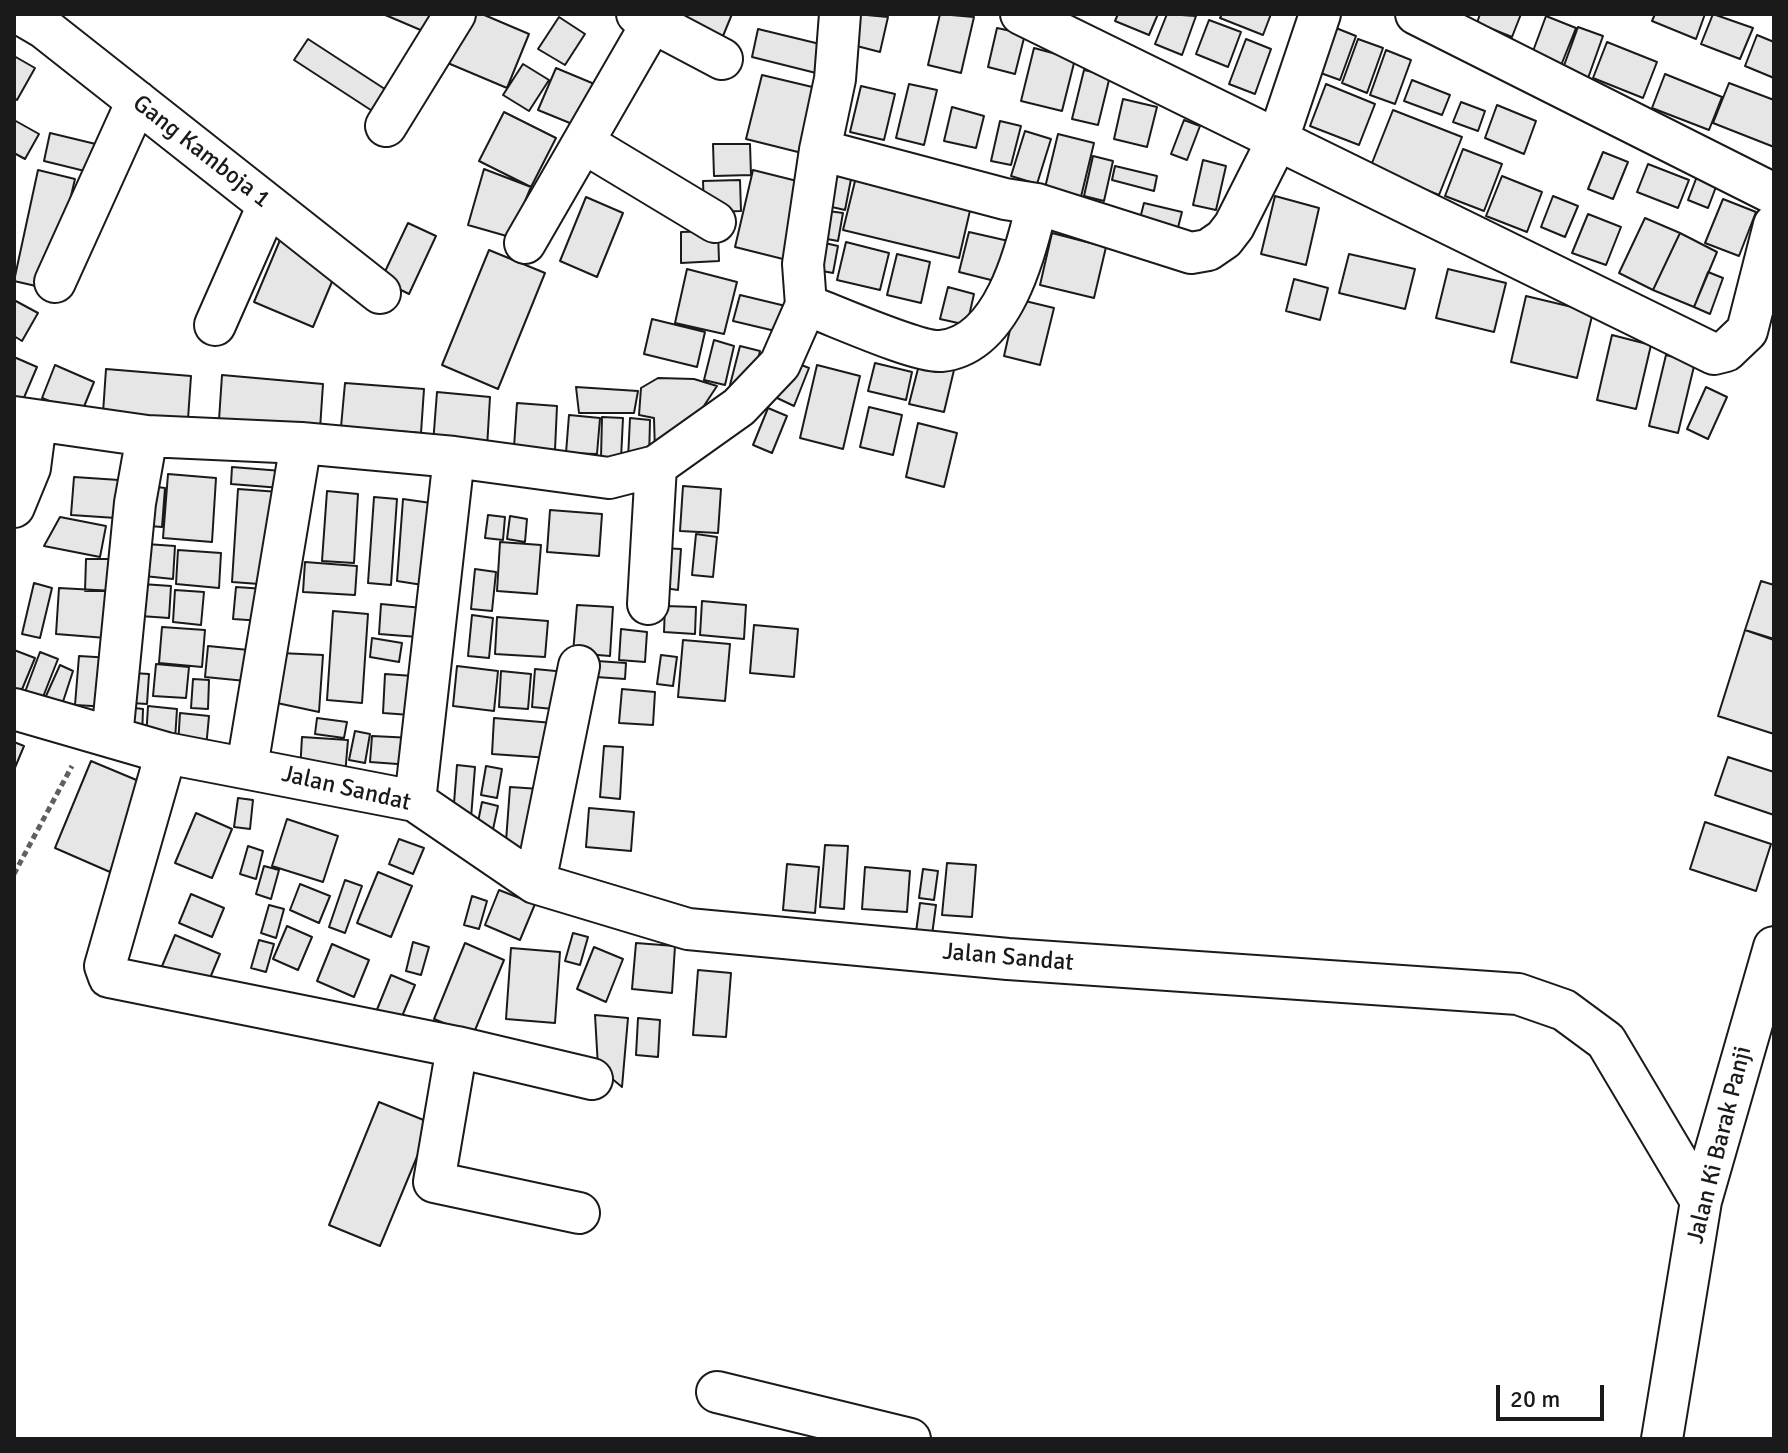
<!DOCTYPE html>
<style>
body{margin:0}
#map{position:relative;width:1788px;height:1453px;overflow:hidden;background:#fff;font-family:Signika,sans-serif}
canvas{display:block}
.frame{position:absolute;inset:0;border:16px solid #1a1a1a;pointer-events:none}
.scale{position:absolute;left:1496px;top:1385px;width:108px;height:36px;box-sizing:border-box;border:4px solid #1a1a1a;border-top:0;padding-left:10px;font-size:24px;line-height:28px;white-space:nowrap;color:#1a1a1a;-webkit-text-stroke:6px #fff;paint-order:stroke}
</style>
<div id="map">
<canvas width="1788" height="1453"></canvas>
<div class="frame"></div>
<div class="scale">20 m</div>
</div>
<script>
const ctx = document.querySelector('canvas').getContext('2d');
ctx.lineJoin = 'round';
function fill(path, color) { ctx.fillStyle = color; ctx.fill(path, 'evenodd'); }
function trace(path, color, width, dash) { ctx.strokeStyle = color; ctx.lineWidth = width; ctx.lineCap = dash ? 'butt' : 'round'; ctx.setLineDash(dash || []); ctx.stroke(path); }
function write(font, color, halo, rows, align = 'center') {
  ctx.font = font + ' Signika,sans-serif'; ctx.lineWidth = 6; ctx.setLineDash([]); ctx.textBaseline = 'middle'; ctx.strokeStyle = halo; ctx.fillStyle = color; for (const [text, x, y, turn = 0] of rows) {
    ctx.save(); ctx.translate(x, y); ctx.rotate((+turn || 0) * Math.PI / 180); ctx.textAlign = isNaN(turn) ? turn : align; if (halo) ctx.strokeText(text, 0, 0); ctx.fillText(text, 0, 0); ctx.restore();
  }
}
const building = new Path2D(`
 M383 14H439L430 34Z
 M463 14H482L529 34 507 88 443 61Z
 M670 14H732L723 36Z
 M856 14 888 17 880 52 849 44Z
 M940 14 974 17 961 73 928 65Z
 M1118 14H1158L1149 35 1115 21Z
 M1167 14 1196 16 1182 55 1155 44Z
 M1222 14H1271L1263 35 1220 18Z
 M1480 14H1521L1512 37 1477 23Z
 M1655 14H1705L1696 39 1652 21Z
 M1713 14 1753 28 1740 59 1701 44Z
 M1546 16 1576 28 1558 73 1529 62Z
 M559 17 585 34 565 65 538 49Z
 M1209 20 1241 32 1228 67 1196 54Z
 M1331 26 1356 36 1340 80 1315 71Z
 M1578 27 1603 36 1587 81 1562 71Z
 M997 28 1025 34 1015 74 988 67Z
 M758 29 824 45 816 73 752 57Z
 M1757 35 1774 42V78L1745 66Z
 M308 39 394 95 380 116 294 60Z
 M1246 39 1271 49 1255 94 1229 84Z
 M1358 39 1383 48 1367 93 1342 83Z
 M1607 42 1657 62 1643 98 1593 78Z
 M1034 48 1075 59 1062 111 1021 101Z
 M1386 50 1411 60 1395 104 1370 95Z
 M14 56 35 68 17 100 14 98Z
 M523 64 549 80 529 111 503 95Z
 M556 68 604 88 587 130 538 110Z
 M1084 70 1110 76 1098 125 1072 119Z
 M1665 74 1722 97 1709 130 1652 108Z
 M762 75 825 90 810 155 746 139Z
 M1412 80 1450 95 1442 115 1404 101Z
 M1729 83 1774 100V147L1713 123Z
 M909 84 937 90 924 145 896 138Z
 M1326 84 1375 104 1359 145 1310 126Z
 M861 86 895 94 884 140 850 132Z
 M1123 99 1157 107 1147 147 1114 139Z
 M1461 102 1485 111 1478 131 1453 122Z
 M1497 105 1536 121 1524 154 1485 138Z
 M952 107 984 116 976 148 944 141Z
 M1393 110 1462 137 1439 195 1370 168Z
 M504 112 556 138 531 187 479 161Z
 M14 120 39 134 25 159 14 153Z
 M1184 120 1200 126 1187 160 1171 154Z
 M1000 121 1021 126 1011 165 991 161Z
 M1025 131 1051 139 1037 184 1011 176Z
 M50 133 104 146 97 174 44 161Z
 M1058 134 1094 143 1079 205 1043 196Z
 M713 144H750L751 175 714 176Z
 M1463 149 1502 164 1484 211 1445 196Z
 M1603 152 1628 162 1613 199 1588 189Z
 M1093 156 1113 161 1104 201 1084 196Z
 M1203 160 1226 166 1216 210 1193 205Z
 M1648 164 1689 180 1678 208 1637 192Z
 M1115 166 1157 176 1154 191 1112 180Z
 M484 169 531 187 510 237 468 225Z
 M38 170 75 179 49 289 14 281Z
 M753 170 801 182 783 259 735 247Z
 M830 170 852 174 845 210 823 205Z
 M1699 171 1719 179 1708 208 1688 200Z
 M857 173 972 202 959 258 843 230Z
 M1502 176 1542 192 1527 232 1486 216Z
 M740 180 741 211 704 212 703 181Z
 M1275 196 1319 208 1306 265 1261 254Z
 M1553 196 1578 206 1565 237 1541 227Z
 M586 197 623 213 597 277 560 261Z
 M1723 199 1756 212 1739 256 1705 243Z
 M1144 203 1182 212 1174 243 1136 234Z
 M821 210 843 213 838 241 816 237Z
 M1588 214 1621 227 1606 265 1572 253Z
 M1645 218 1680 233 1653 290 1619 273Z
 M408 223 436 236 409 294 381 280Z
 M718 231 719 261 681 263V232Z
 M969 232 1013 242 1003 283 959 272Z
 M1052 233 1106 247 1094 298 1040 285Z
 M1680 233 1717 252 1694 307 1653 290Z
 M280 240 339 265 313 327 254 302Z
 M816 241 838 246 833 273 811 269Z
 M846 242 889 253 880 290 837 280Z
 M489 250 545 273 498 389 442 365Z
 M897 254 930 262 921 303 887 295Z
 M1349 254 1415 269 1405 309 1339 293Z
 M687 269 737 282 724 334 675 323Z
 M1448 269 1506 283 1494 332 1436 318Z
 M1708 272 1723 278 1710 314 1694 307Z
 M1294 279 1328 288 1320 320 1286 311Z
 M948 287 974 294 967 325 940 319Z
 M740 295 794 308 788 334 733 321Z
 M1526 296 1593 312 1577 378 1511 362Z
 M1017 299 1054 308 1040 365 1004 356Z
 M14 300 38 313 22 341 14 336Z
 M652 319 705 332 697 367 644 354Z
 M1612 335 1651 345 1636 409 1597 400Z
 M714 340 734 346 725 385 704 380Z
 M740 346 760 351 751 390 730 385Z
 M1666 355 1695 362 1678 433 1649 426Z
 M14 357 37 367 20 407 14 404Z
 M789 360 809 368 794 406 775 397Z
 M920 361 954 370 944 412 909 404Z
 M875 363 912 372 906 400 868 391Z
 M55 365 94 382 81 414 42 398Z
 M817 365 860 376 843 449 800 438Z
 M106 369 191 376 188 419 103 413Z
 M222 375 323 384 320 429 219 420Z
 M658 378 694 379 717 386 692 424 655 453 654 418 639 415 641 388Z
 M345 383 424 389 421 433 341 427Z
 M576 387 638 391 634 413H579Z
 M1706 387 1727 397 1708 439 1687 429Z
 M437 392 490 397 487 448 433 444Z
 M517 403 557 406 555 450 514 447Z
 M869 407 902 415 893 455 860 447Z
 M768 408 787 416 772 453 753 445Z
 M569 415 600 418 597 454 566 453Z
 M602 417 623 418 621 459 601 458Z
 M630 418 650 420 649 460 628 459Z
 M918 423 957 433 944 487 906 477Z
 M232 467 282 471 281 488 231 484Z
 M168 474 216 478 212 542 163 538Z
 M74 477 134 481 131 519 71 515Z
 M141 485 165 488 162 527 137 525Z
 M683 486 721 489 718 533 680 531Z
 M238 489 279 492 273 585 232 582Z
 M327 491 358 494 354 563 322 561Z
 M374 497 397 499 391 585 368 583Z
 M403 499 438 504 429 586 397 581Z
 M550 510 602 514 599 556 547 552Z
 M488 515 505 517 503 540 485 538Z
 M510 516 527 519 525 542 507 539Z
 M60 517 106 526 100 557 44 546Z
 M696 534 717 537 713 577 692 575Z
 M500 542 541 545 537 594 497 591Z
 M146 544 175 546 173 579 144 576Z
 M661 548 681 549 678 590 657 587Z
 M178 550 221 553 219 588 176 584Z
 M86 559H114V591H85Z
 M305 562 357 566 355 595 303 592Z
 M475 569 496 572 492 611 471 609Z
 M1761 581 1774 585V639L1745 630Z
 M34 583 52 588 40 638 22 634Z
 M142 584 171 586 169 618 140 616Z
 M236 587 265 589 262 621 233 619Z
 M59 588 114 591 119 639 56 634Z
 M175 590 204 592 201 625 173 622Z
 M702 601 746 605 744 639 700 635Z
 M381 604 433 609 431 638 379 634Z
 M577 605 613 607 610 656 573 653Z
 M665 606 696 607 695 634 664 632Z
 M333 611 368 614 362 703 327 700Z
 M472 615 493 618 489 658 468 656Z
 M497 617 548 621 545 657 495 654Z
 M754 625 798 629 794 677 750 673Z
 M162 627 205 630 202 667 159 663Z
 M621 629 647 632 645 662 619 660Z
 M1745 630 1774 640V734L1718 716Z
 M372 638 402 643 399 662 370 657Z
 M683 640 730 644 725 701 678 697Z
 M208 646 259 651 256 682 205 677Z
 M14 650 35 658 18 699 14 697Z
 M40 652 58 659 39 707 22 700Z
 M280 653 323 655 319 712 277 703Z
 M661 655 677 657 673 686 657 684Z
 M79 656 112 658 109 707 75 705Z
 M597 661 626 663 625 679 596 677Z
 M156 664 189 667 186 698 153 696Z
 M60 665 73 671 59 714 41 707Z
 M457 666 498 671 494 711 453 706Z
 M535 669 566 672 564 710 532 707Z
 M501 671 531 674 528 709 499 707Z
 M133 673 149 674 147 704 131 703Z
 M385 674 427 677 424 716 383 713Z
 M193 679 209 680 208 709 191 708Z
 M622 689 655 692 653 725 619 723Z
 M148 706 177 709 175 740 146 739Z
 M127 707 143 709 142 738 126 737Z
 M180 713 209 716 206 748 178 745Z
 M317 718 347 722 344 738 315 734Z
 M494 718 553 723 550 758 492 754Z
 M355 731 370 734 365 763 349 760Z
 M372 736 413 738 411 765 370 762Z
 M302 737 348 740 345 775 300 771Z
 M14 742 24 746 14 770Z
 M604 746 623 747 620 799 600 797Z
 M1728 757 1774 772V815L1715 795Z
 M91 761 146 784 110 872 55 848Z
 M457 765 475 767 471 818 453 816Z
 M486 766 502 769 497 798 481 795Z
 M510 787 540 789 535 857 505 855Z
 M238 798 253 800 250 829 234 827Z
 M482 802 498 806 492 834 476 832Z
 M589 808 634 812 631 851 586 847Z
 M196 813 232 829 212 878 175 863Z
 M287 819 338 836 323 882 272 866Z
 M1705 822 1771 844 1756 891 1690 869Z
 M399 839 424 848 413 874 389 864Z
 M825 845 848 846 844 909 820 907Z
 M248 846 263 851 256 879 240 874Z
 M947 863 976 865 972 917 942 915Z
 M787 864 819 867 815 913 783 910Z
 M264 866 279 870 271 899 256 894Z
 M865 867 910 871 907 912 862 909Z
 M923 869 938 871 934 900 919 898Z
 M378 872 412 886 391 937 357 923Z
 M345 880 362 886 345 933 329 927Z
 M300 884 330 896 319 923 290 910Z
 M499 890 535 904 520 940 485 925Z
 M191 894 224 908 212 937 179 923Z
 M472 896 487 901 479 929 464 925Z
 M920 903 936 905 932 935 916 932Z
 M269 905 284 909 276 938 261 933Z
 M287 926 312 937 298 970 273 959Z
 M573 933 588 937 580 965 565 961Z
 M175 935 220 954 205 990 160 971Z
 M259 940 274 944 266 972 251 968Z
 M413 942 429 947 421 975 406 971Z
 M465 943 504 960 473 1035 434 1019Z
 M636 943 675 946 672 993 632 989Z
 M332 944 369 960 354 997 317 981Z
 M594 947 623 959 606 1002 577 989Z
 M511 948 560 952 555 1023 506 1019Z
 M698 970 731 973 726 1037 693 1035Z
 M391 975 415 985 398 1026 374 1017Z
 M595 1015 628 1018 622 1087 598 1067Z
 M638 1018 660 1020 658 1057 636 1055Z
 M379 1102 431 1123 380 1246 329 1225Z`);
fill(building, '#e6e6e6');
trace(building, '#1a1a1a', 2);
const minor = new Path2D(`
 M20 14 44 28 380 293
 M637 14 722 59
 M1021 14 1714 354 1726 351 1747 331 1774 225
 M1416 14 1774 194
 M386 126 455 14
 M584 143 715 222
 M820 150 1005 199 1037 204 1191 253 1208 250 1224 239 1234 226 1278 139 1320 14
 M525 243 652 23
 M55 282 137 101
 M806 305C834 315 917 353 941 351 1003 345 1026 252 1037 204
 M215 325 268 205
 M14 417 147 436 301 443 454 457 609 478 656 466 739 407 780 364 806 305 803 264 820 150 835 79 840 14
 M14 507 30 468 36 422
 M648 604 656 466
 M14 709 166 753 415 801 535 883 688 929 1008 959 1518 994 1564 1010 1606 1041 1701 1201
 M112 737 135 503 147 436
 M166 753 105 966 109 977 457 1047 592 1079
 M247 767 301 443
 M415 801 454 457
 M535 883 579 666
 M457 1047 434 1182 579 1213
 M717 1392 910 1439
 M1662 1439 1701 1201 1774 947`);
trace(minor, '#1a1a1a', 44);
trace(new Path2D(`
 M14 874 72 766`), '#5f5f5f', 5, [6, 4]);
trace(minor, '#fff', 40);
write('24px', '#1a1a1a', '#fff', [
 ["Gang Kamboja 1",201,152,38],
 ["Jalan Sandat",346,789,13],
 ["Jalan Sandat",1008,958,5],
 ["Jalan Ki Barak Panji",1720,1145,-76]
]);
</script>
